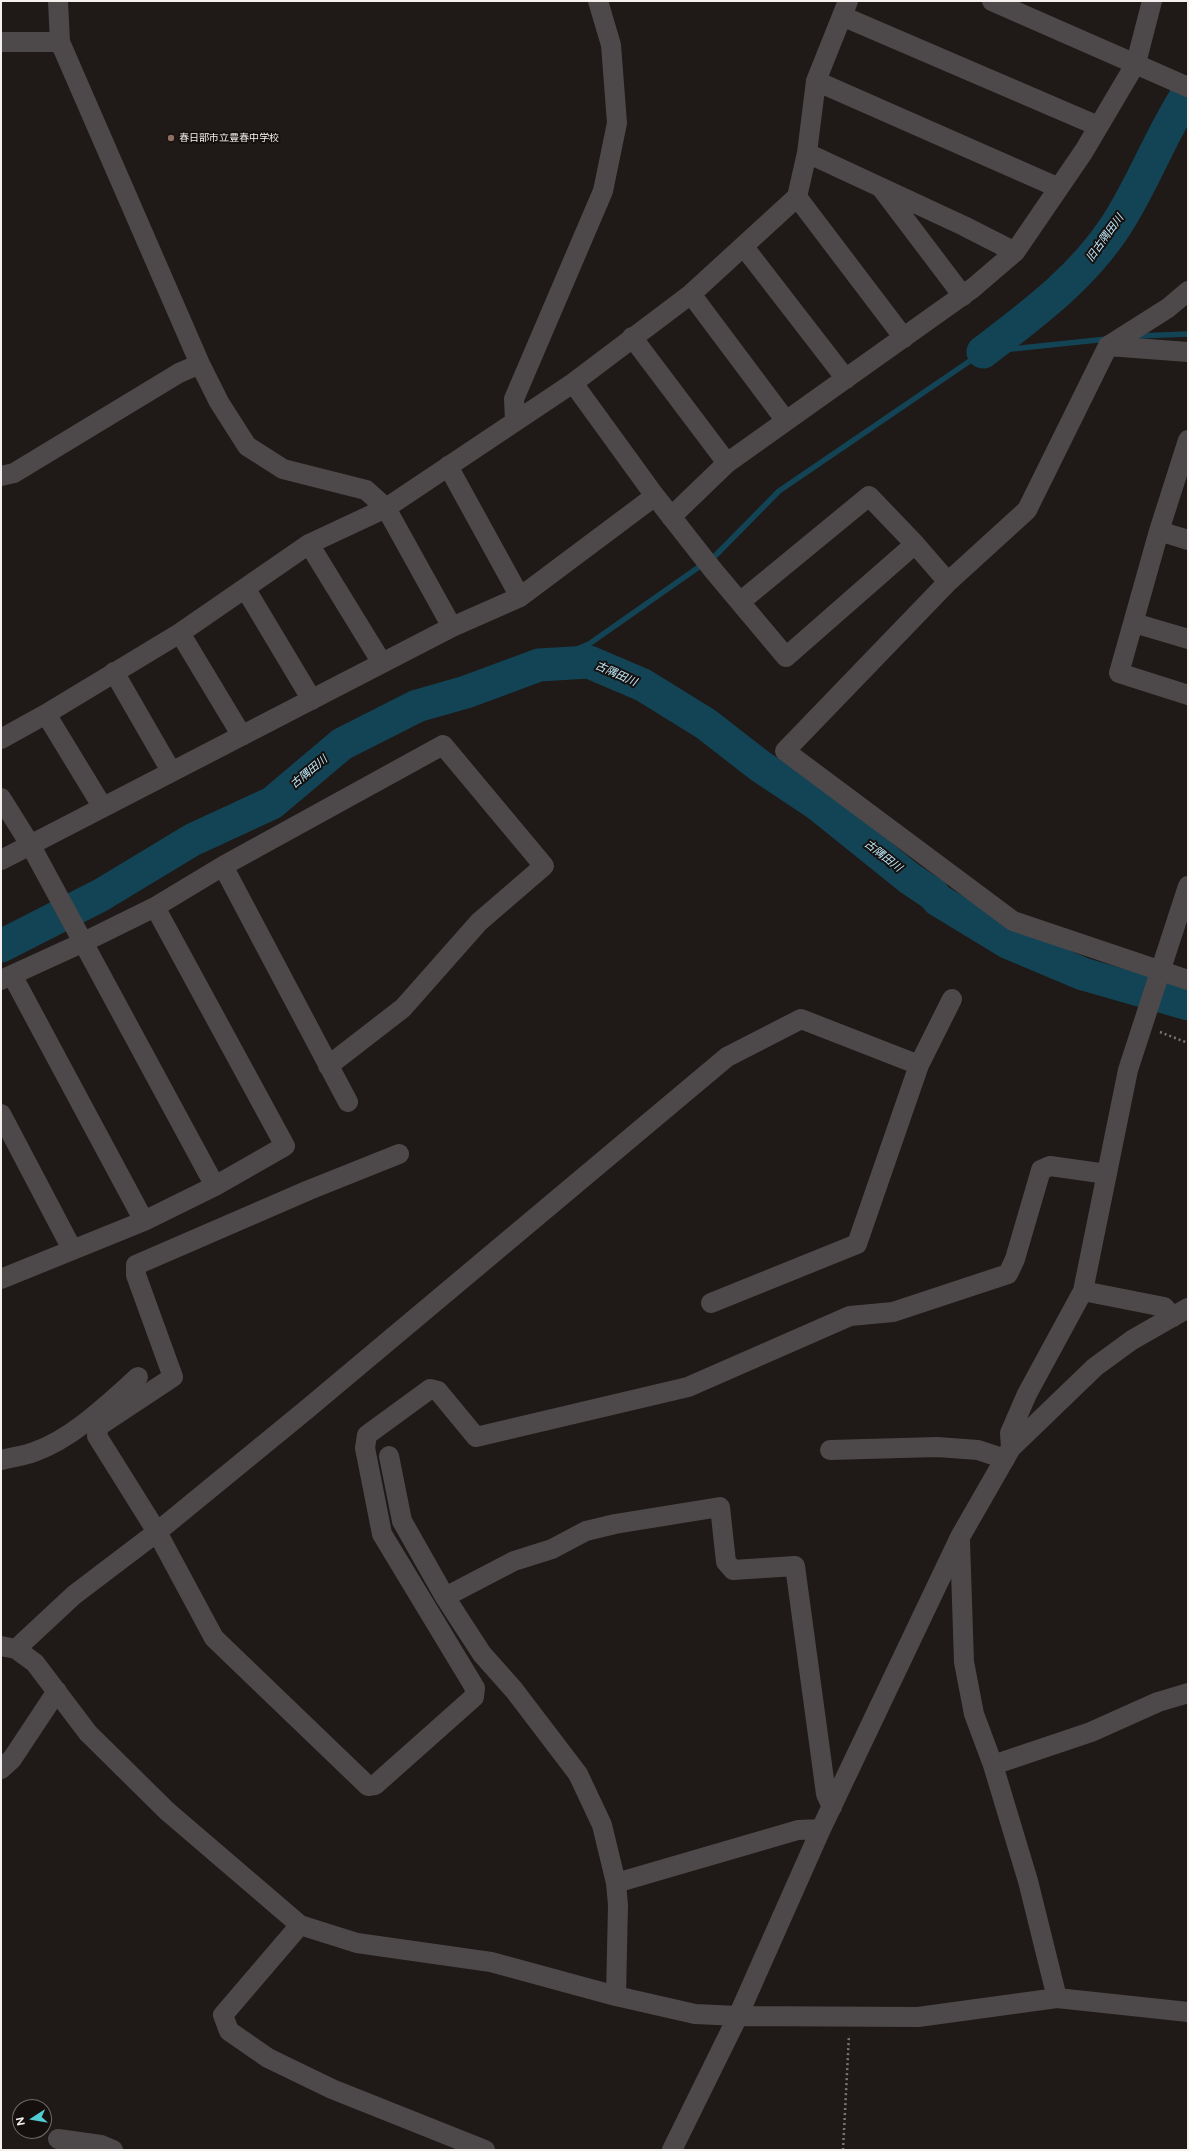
<!DOCTYPE html>
<meta charset="utf-8">
<style>
body{margin:0}
#map{position:relative;width:1189px;height:2151px;overflow:hidden;background:#1f1917;font-family:Figtree,sans-serif}
canvas{display:block}
.frame{position:absolute;inset:0;border:2px solid #f4f0ee;pointer-events:none}
.north{position:absolute;left:12px;top:2099px;width:40px;height:40px;box-sizing:border-box;background:#15100e;border:1px solid #6e6a68;border-radius:50%;rotate:258deg;font-size:11px;font-weight:700;line-height:16px;text-align:center;color:#f4f0ee}
.north::after{content:'';display:block;margin:auto;width:14px;height:18px;background:#51ccd3;clip-path:polygon(50% 0,100% 100%,50% 72%,0 100%)}
</style>
<div id="map">
<canvas width="1189" height="2151"></canvas>
<div class="frame"></div>
<div class="north">N</div>
</div>
<script>
const ctx = document.querySelector('canvas').getContext('2d');
ctx.lineJoin = 'round';
function trace(path, color, width, dash) { ctx.strokeStyle = color; ctx.lineWidth = width; ctx.lineCap = dash ? 'butt' : 'round'; ctx.setLineDash(dash || []); ctx.stroke(path); }
function write(font, color, halo, rows, align = 'center') {
  ctx.font = font + ' Figtree,"Noto Sans JP",sans-serif'; ctx.lineWidth = 4; ctx.setLineDash([]); ctx.textBaseline = 'middle'; ctx.strokeStyle = halo; ctx.fillStyle = color; for (const [text, x, y, turn = 0] of rows) {
    ctx.save(); ctx.translate(x, y); ctx.rotate((+turn || 0) * Math.PI / 180); ctx.textAlign = isNaN(turn) ? turn : align; if (halo) ctx.strokeText(text, 0, 0); ctx.fillText(text, 0, 0); ctx.restore();
  }
}
trace(new Path2D(`
 M1136 336 1188 334
 M539 665 589 644 716 555 779 491 983 352 1107 339`), '#134455', 5.5);
trace(new Path2D(`
 M983 352C1033 314 1083 277 1117 224 1144 182 1161 134 1188 93
 M1 946 101 895 192 840 272 803 342 744 417 706 466 692 539 665 589 662 643 685 706 724 760 766 817 804 909 878 933 894 938 900 1007 942 1083 974 1188 1004`), '#134455', 33);
trace(new Path2D(`
 M1160 1032 1188 1043
 M843 2150 849 2035`), '#7b7674', 2.5, [2, 3]);
trace(new Path2D(`
 M58 1 60 42 200 364 219 402 247 446 283 469 366 490 386 508 452 627
 M992 1 1188 87
 M842 16 1098 126
 M1 42H60
 M816 81 1059 188
 M807 153 964 226 1015 252
 M882 189 963 296
 M797 197 904 338
 M744 247 846 379
 M1188 291 1168 308 1108 346 1027 510 948 582 785 751 1013 921 1188 980
 M691 294 786 421
 M632 337 727 463
 M1108 346 1188 352
 M573 383 655 496 713 570 786 657 915 544
 M515 421 514 399 603 191 617 123 611 45 598 1
 M1188 440 1159 531 1119 673 1188 695
 M448 466 520 597
 M1 476 14 473 179 373 200 364
 M671 517 727 463 973 288 1015 252 1084 151 1136 63 1152 1
 M1159 531 1188 540
 M309 544 382 663
 M245 588 312 700
 M740 602 869 496 915 544 948 582
 M1134 623 1188 639
 M180 633 242 736
 M114 672 171 771
 M46 714 102 806
 M1 739 46 714 180 633 309 544 386 508 573 383 691 294 797 197 807 153 816 81 848 1
 M1 798 31 846 215 1186
 M1 860 452 627 520 597 655 496
 M223 866 348 1102
 M12 975 144 1221
 M1 980 84 942 155 907 223 866 443 745 544 866 479 922 403 1008 328 1066
 M1 1114 72 1249
 M399 1154 309 1190 136 1265V1275L173 1377 99 1426 97 1436 157 1532 214 1638 368 1786 375 1785 474 1697 475 1688 382 1534 365 1448 367 1435 430 1389 438 1391 476 1437 688 1387 850 1316 893 1312 1008 1274 1015 1259 1041 1170 1050 1166 1107 1174
 M1 1279 144 1221 215 1186 285 1146 155 907
 M711 1303 857 1244 919 1065 952 999
 M1173 1317 1164 1307 1083 1291 1128 1070 1188 886
 M1011 1448 1010 1433 1027 1394 1083 1291
 M830 1450 937 1447 978 1450 1005 1459
 M389 1456 402 1521 445 1597 482 1654 514 1690 578 1774 602 1825 616 1883 618 1905 616 1996
 M1 1460C12 1457 24 1456 34 1452 72 1439 109 1403 138 1377
 M960 1541 964 1662 974 1714 993 1765 1028 1881 1057 1998
 M445 1597 514 1561 552 1549 586 1531 615 1524 720 1507 726 1562 733 1570 795 1566 826 1794 832 1807
 M1 1646 16 1649 35 1663 88 1733 167 1811 300 1925 357 1943 491 1962 616 1996 695 2014 738 2016 918 2017 1057 1998 1188 2012
 M16 1649 74 1595 157 1532 306 1410 727 1057 801 1019 919 1065
 M993 1765 1091 1732 1158 1702 1188 1693
 M1 1769 12 1759 57 1691
 M616 1883 798 1830 821 1829
 M300 1925 223 2015 229 2031 268 2058 332 2089 485 2150
 M58 2139 101 2145 113 2150
 M672 2150 738 2016 821 1829 960 1537 1011 1448 1095 1367 1132 1340 1188 1308`), '#4d494a', 20);
for (const [x, y, r, color] of [
 [171,138,4,"#8d6e63"]
]) { const dot = new Path2D(); dot.arc(x, y, r, 0, 2 * Math.PI); ctx.fillStyle = color; ctx.fill(dot); trace(dot, '#15100e', 1.5); }
write('10px', '#f4f0ee', '#15100e', [
 ["春日部市立豊春中学校",179,138]
], 'left');
write('italic 11px', '#bee9fb', '#15100e', [
 ["旧古隅田川",1105,238,-54],
 ["古隅田川",616,674,24],
 ["古隅田川",309,772,-40],
 ["古隅田川",883,856,38]
]);
</script>
